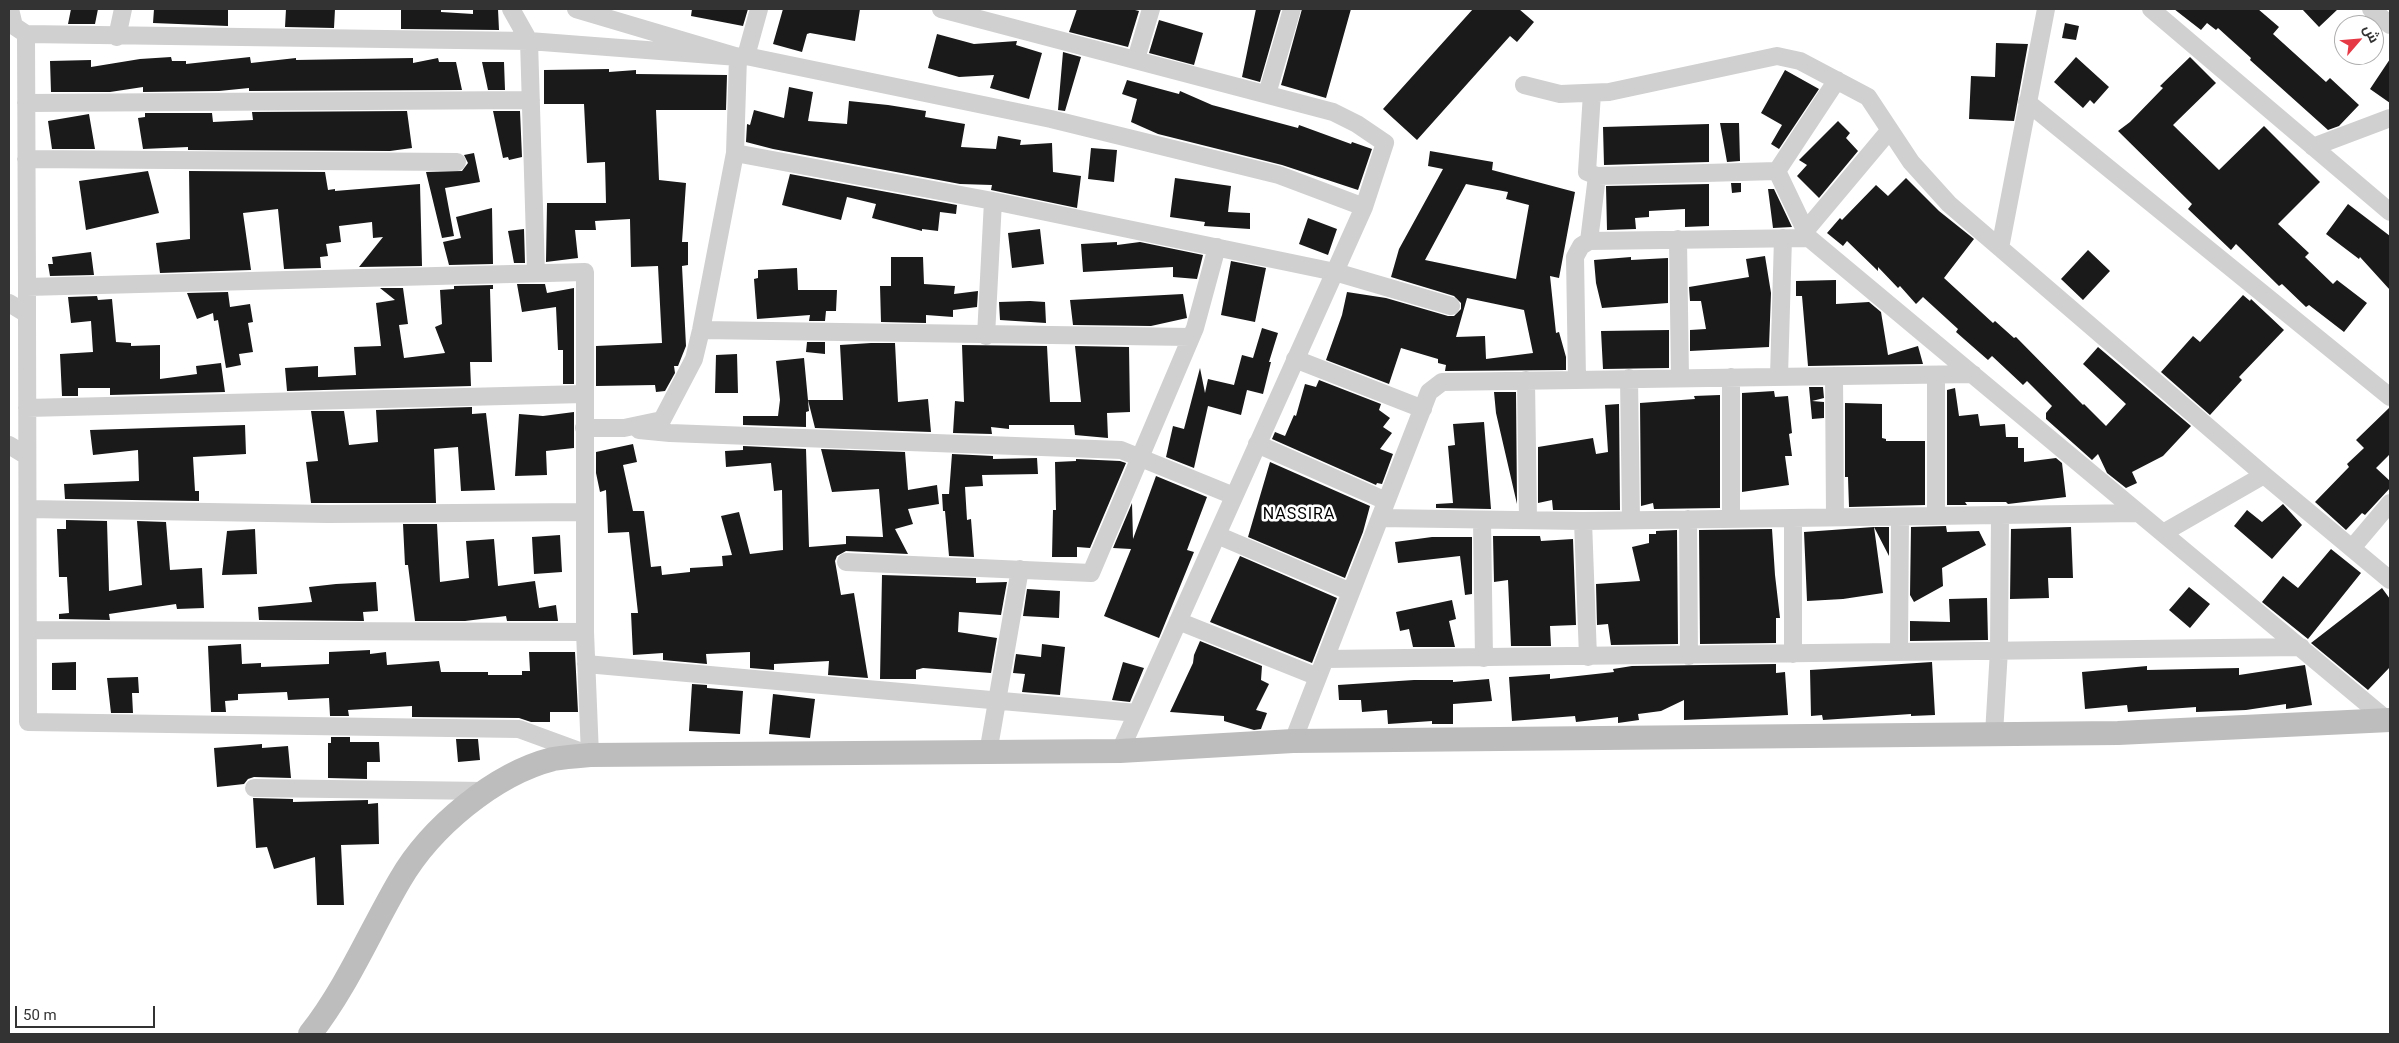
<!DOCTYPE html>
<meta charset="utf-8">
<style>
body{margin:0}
#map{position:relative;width:2399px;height:1043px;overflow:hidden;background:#fff;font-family:Roboto,Cairo,sans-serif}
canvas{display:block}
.frame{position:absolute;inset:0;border:10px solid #333;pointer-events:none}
.north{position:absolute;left:2334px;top:15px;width:50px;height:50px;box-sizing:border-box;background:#fff;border:1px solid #adadad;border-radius:50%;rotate:63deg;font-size:14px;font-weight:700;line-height:20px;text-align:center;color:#333}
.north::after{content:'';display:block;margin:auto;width:18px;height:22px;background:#e63946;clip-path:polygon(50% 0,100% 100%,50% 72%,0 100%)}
.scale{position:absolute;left:15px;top:1006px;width:140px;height:22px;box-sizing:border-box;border:2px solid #333;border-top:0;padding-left:6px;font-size:15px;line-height:18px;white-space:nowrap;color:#333;-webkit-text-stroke:4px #fff;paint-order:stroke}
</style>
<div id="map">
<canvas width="2399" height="1043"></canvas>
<div class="frame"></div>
<div class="north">ش</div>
<div class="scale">50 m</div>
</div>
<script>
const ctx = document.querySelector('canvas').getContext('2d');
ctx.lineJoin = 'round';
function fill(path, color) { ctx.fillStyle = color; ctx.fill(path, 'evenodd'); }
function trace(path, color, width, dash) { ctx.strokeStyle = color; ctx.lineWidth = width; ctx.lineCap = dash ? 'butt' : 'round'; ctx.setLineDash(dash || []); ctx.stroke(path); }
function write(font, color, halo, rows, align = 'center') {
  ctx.font = font + ' Roboto,sans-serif'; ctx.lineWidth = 5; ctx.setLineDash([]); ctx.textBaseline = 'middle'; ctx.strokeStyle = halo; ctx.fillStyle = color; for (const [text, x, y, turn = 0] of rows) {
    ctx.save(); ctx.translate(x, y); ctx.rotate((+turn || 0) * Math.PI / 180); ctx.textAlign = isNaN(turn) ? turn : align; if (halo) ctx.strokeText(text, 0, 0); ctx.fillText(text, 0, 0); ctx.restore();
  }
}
fill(new Path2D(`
 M71 9H98L95 24H68Z
 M154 9H228V26L153 23Z
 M286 9H335L334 28 285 27Z
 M401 9H441V12L473 14V9H498L499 30 401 29Z
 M692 9H748L743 26 691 16Z
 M783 9H860L855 41 810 33 807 34 802 52 773 44Z
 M1077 9H1131L1139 11 1128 47 1069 32Z
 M1256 9H1281L1260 82 1242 77Z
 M1302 9H1351L1326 98 1281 85Z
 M1473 9H1519L1534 22 1517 42 1510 36 1417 140 1383 109Z
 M2174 9H2258L2279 27 2273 34 2326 82 2330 78 2359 105 2339 126 2328 130 2250 60 2251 58 2218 28 2216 30 2207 23 2201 30Z
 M2302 9H2338L2319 27Z
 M1159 20 1203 33 1194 65 1149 53Z
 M2065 23 2079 26 2076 40 2062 38Z
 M937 34 974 44 1017 41 1016 45 1042 53 1029 99 990 88 994 75 959 77 928 68Z
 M1996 43 2028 44 2014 121 1969 119 1971 76 1995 77Z
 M1063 52 1081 57 1065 111 1058 110Z
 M171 57 172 61H186V64L250 57 251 63 296 58V60L413 58V63L438 58 439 62H456L462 90 249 91V88L219 91 143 92V87L110 92H51L50 61 91 60V67L140 59Z
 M2076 57 2109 87 2094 104 2090 100 2083 108 2054 82Z
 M2190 57 2216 83 2173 125 2219 170 2264 126 2320 182 2278 224 2309 253 2305 257 2333 284 2337 280 2367 303 2344 332 2309 305 2306 307 2282 284 2279 286 2236 244 2231 250 2188 209 2192 204 2118 131 2130 122 2163 88 2160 86Z
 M2390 59V103L2370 89Z
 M482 62H504L505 90H488Z
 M609 69V72L636 70V74L727 75 726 110H656L659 180 686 183 682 242H688V265L682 266 686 346 678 366H674L675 373 665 391 656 392 655 385 596 386V346L662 343 658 266 631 267 630 219 595 221 596 230H575L578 258 546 262 547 203H606L605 162 587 163 584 104H544V70Z
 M1785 70 1819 89 1779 149 1771 144 1782 125 1761 113Z
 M1127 80 1179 94 1180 91 1212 105 1298 128 1299 125 1351 144 1352 142 1372 149 1358 190 1282 165 1158 134 1131 122 1137 99 1122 94Z
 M789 87 813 92 808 121 847 124 849 101 888 105 926 111 925 117 965 124 961 147 996 149 998 136 1021 140 1020 145 1052 143 1053 172 1081 176 1077 208 991 190 992 185 960 184 773 149 746 142 747 124 750 125 754 110 784 118Z
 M407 111 412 148 390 151 188 150V147L143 149 138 118 145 117V113H212L213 122 253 120 252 112Z
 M493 111H520L522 157 509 160 508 157 503 158Z
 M89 114 95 149H52L48 121Z
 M1838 121 1850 133 1846 138 1858 151 1819 198 1797 176 1807 165 1799 160Z
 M1720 123H1739L1740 161 1727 162Z
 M1709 124V162L1604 165 1603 127Z
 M1091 148 1117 150 1114 182 1088 179Z
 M1430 151 1493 162 1492 170 1575 192 1559 278 1550 276 1556 333 1559 332 1566 357V370L1445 371 1446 365 1438 363V359L1401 348 1389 384 1326 360 1342 315 1347 292 1386 298 1448 316H1454L1461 309V303L1454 296 1391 277 1399 249 1443 169 1428 166ZM1466 184 1508 192 1506 199 1529 205 1516 279 1425 260ZM1467 298 1524 310 1533 353 1486 359 1485 336 1456 337Z
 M474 153 480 182 445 188 454 236 442 238 426 172 462 171 468 163 464 155Z
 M148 171 159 213 86 230 79 181Z
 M189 171 325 172 328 190 335 189V191L420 184 422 266 359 267 383 237 373 238 372 222 339 226 341 242 326 244 328 256 320 257 321 268 284 269 278 209 243 213 251 270 160 273 156 243 190 239Z
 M790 174 957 205 956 214 940 212 938 231 922 229V231L872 218 876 204 847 197 841 220 782 205Z
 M1175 178 1231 186 1228 212 1250 213V229L1204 226 1205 222 1170 217Z
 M1906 178 1939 211 1974 239 1944 278 1993 323 1995 321 2014 338 2016 337 2083 405 2084 404 2106 426 2126 404 2083 364 2098 347 2191 426 2163 456 2132 472 2137 483 2126 488 2107 473 2098 454 2092 460 2046 419V413L2052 406 2027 381 2023 385 1992 356 1988 360 1956 332 1958 329 1923 297 1916 304 1900 286 1898 288 1878 267V271L1847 241 1843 246 1827 233 1840 218 1842 220 1876 185 1888 196Z
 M1731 183H1741V192L1732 193Z
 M1709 184V226L1685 227V209L1649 211V217L1635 218 1636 229 1607 230 1606 186Z
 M1768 189H1774L1792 227 1773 228Z
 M2348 204 2390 236V290L2360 257 2359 259 2326 234Z
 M492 208 493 264 449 265 443 242 461 238 456 217Z
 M1308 218 1337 229 1328 255 1299 244Z
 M524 229 525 263H514L508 231Z
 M1040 229 1044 264 1012 268 1008 233Z
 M1117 242V245L1140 242 1203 255 1197 279 1173 277V267L1083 272 1081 244Z
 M2088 250 2110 271 2083 300 2061 279Z
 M91 252 94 275 50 276 48 264H53L52 257Z
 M1765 256 1771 293 1769 347 1690 351V330L1706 329 1701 301H1690L1689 287 1749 277 1746 259Z
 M891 257H923L924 284 955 286 954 294 978 291 977 307 953 310V317L926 315V323L881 322 880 286H891Z
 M1631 257V260L1668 258V303L1602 308 1596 283 1594 260Z
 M1231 261 1266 268 1255 322 1221 315Z
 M797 268 798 290H837L836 311H826L825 321H809L810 315 757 319 754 279 758 278V270Z
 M1836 280V304L1869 302 1881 312 1888 355 1918 346 1923 364 1808 366 1802 296H1796V281Z
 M517 284H545L547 293 574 288V384H563V350H558L556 307 522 312Z
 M493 285V289H490L492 362H470L471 386 287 391 285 368 318 366V377L356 375 354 347 381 346 376 303 395 300 380 288H403L408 324 399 325 404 358 445 353 435 327 442 324 440 290 454 289V286Z
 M228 292 230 307 250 304 253 322 248 323 253 352 239 354 241 365 226 368 218 320 214 321 213 313 197 319 187 293Z
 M1183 294 1187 318 1151 326 1073 325 1070 300Z
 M2243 295 2250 301 2251 299 2284 330 2239 377 2242 380 2210 415 2161 372 2193 336 2200 342Z
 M97 296 98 300 112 299 116 342 131 343V346L160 345V379L197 374 196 366 221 363 225 392 110 395V388H78V396H62L60 354 93 352 91 321 71 323 68 297Z
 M1030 301 1045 302 1046 323 1000 320 999 302Z
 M1262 328 1278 333 1269 362H1271L1263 394 1247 390 1241 415 1208 406 1194 468 1166 457 1173 426 1184 429 1200 368 1205 393 1208 379 1234 385 1242 355 1253 358Z
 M1669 330V368L1603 369 1601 331Z
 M807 342H825V354L806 352Z
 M871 343H895L898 402 928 399 931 432 815 428 808 400H843L840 345Z
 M962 345 1047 346 1050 402H1081L1075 346 1129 347 1130 412 1107 413 1108 438 1075 435 1074 425H1009V429L991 427 992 434 953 433 955 401 964 402Z
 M737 354 738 393H715L716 355Z
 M804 358 809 411 806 412V427L743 425V416H778L780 400 776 361Z
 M1319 380 1381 404 1379 410 1390 418 1383 427 1392 433 1380 449 1393 454 1382 484 1377 483 1376 485 1272 439 1275 432 1285 436 1294 415 1296 416 1305 384 1316 387Z
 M1809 387H1823L1824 398 1812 401 1824 402V418L1812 419Z
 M1955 388 1959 416 1978 414 1980 426 2005 424 2006 437H2018V448H2024V462L2056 458 2062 463 2066 497 2008 504 2006 502H1965L1967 505H1947V390Z
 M1774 391 1775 397 1788 396 1792 433 1789 434 1792 456H1785L1789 485 1742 492V393Z
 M1494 392H1516L1517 504 1496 413Z
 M1720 395V508L1654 509 1653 503 1641 506 1640 403 1695 399 1694 396Z
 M1845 403 1882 404V438L1886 439V441H1925V505L1849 507 1848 477H1845Z
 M1619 404 1620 510H1553L1552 500 1538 503V447L1593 438 1596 454 1608 452 1605 405Z
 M472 407V414L486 413 495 490 461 491 458 447 434 449 436 503H311L306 462 318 461 311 411H344L349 445 378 442 376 410Z
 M2390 407V454L2376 468 2390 481V488L2365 515 2362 513 2346 530 2315 502 2349 467 2347 464 2364 448 2356 440Z
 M574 412V448L546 451 547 475 515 476 519 414 543 416Z
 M1484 422 1491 509 1436 508V504L1453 503 1448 446 1455 445 1453 424Z
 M245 425 246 454 193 457 195 491H199V501L65 499 64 484 139 481 138 450 93 455 90 430Z
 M633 444 637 462 623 465 633 511H644L651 567 661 566 662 575 690 572V568L723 566 722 556 732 555 721 516 739 512 750 554 783 550 782 490 774 491 771 463 726 467 725 451 743 450V446L806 449 809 547 846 544V536L883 537 879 489 832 492 821 449 905 452 908 490 937 485 939 504 908 509 913 524 895 529 908 554 846 551 837 556 835 561 841 595 854 593 868 678 828 675 829 661 774 664V670L750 668V652L706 654 707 664 663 660V653L633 655 631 613H638L629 532 608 533 606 490 600 492 596 473V452Z
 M952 454 993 456V459L1037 458 1038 474 982 475 983 486 965 487 967 520 971 519 974 557 949 556 945 511H943L942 494H949Z
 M1076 459 1120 461 1126 463 1090 548 1077 547V557H1052L1053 510H1056L1055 462 1076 461Z
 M1270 462 1370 506 1363 532 1345 578 1248 537Z
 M1156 476 1207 497 1187 550 1194 552 1159 638 1104 616 1131 549 1113 548 1132 503 1133 539Z
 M2283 504 2302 525 2272 559 2234 526 2247 510 2262 522Z
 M66 520 107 521 109 591 142 585 137 521 166 522 170 570 202 568 204 608 177 609 176 604 109 614 110 620 59 619V614L69 613 67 577H59L57 529H66Z
 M403 524H437L440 582 469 578 466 541 494 539 498 586 535 581 539 608 556 605 558 621H507L506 616 465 621H415L408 565H405Z
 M1946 526 1947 532 1979 531 1986 545 1942 568 1943 586 1914 602 1910 595 1911 527Z
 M1874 527 1883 593 1843 599 1807 601 1804 532Z
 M1874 527H1889V556Z
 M2071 527 2073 578H2048L2049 598 2010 599 2011 529Z
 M255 529 257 574 222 575 227 531Z
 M1772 529 1775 575 1780 618H1776V643L1700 644 1699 530Z
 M1677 530 1678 644 1611 645 1608 624 1597 625 1596 584 1640 581 1632 547 1649 543V534H1656V531Z
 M560 535 562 572 534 574 532 537Z
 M1493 536H1540L1541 541 1573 539 1576 625 1550 626 1551 646H1511L1508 580 1494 582Z
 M1432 537H1472V594L1465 595 1460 556 1398 563 1395 542Z
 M2331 549 2361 573 2308 639 2262 602 2283 576 2298 588Z
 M1240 556 1337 598 1312 663 1210 622Z
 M882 575 976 578V583L1007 582 1001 615 959 612 958 632 997 638 991 673 923 668 916 670V679H880Z
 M376 582 378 611 363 612 364 621 259 620 258 607 312 602 309 587 336 584Z
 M2189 587 2210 604 2190 628 2169 610Z
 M2382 588 2390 599V667L2368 690 2311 643Z
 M1027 589 1060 591 1059 618 1023 616Z
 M1987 598 1988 640 1910 641V621L1950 622 1949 599Z
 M1452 600 1456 619 1449 621 1455 647H1413L1409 629 1400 631 1396 612Z
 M1200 641 1262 666 1261 680 1269 684 1256 710 1267 713 1261 729 1254 730 1224 721V716L1170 712 1193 663 1194 655Z
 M241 644 242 664 261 663V667L329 664V652L370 650V654L386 652 387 665 439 661 441 672H488V675H522V671H530L529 652H575L578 712H550V722H531L519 718 412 717V706L348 710 349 716H330L329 698 288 700 287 692 238 694V700L225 701 226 712H211L208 646Z
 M1042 644 1065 647 1060 695 1022 692 1025 674 1013 673 1016 654 1041 657Z
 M76 662V690H52V663Z
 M1123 662 1144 668 1130 702 1112 700Z
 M1932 662 1935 715 1911 716V714L1823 720 1822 715 1811 716 1810 670Z
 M1776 664V673L1785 672 1788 715 1684 720V700L1661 711 1638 714 1639 720 1618 723V717L1576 722 1575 716 1512 721 1509 677 1550 674V679L1614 672 1613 669 1632 666Z
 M2305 665 2312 705 2286 709V704L2246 710 2196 712V707L2128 712 2127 705 2085 709 2082 672 2147 666V670L2239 668V675Z
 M138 677 139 693H132L133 713H111L107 678Z
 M1489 679 1492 701 1453 704V724H1432V721L1388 724 1387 710 1362 712 1361 700H1339L1338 685 1414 680H1453V682Z
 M692 684 707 685V688L743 691 740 734 689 731Z
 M773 694 815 699 810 738 769 734Z
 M331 737H350V742H379L380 762H367V779L328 778V743H331Z
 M456 739H478L480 760 458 762Z
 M262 744V748L288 746 291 778 254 777 248 779 244 784 217 787 214 748Z
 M253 798 293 799V802L368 800V804L378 803 379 844 341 845 344 905H317L315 857 274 869 267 847 256 848Z`), '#1a1a1a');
trace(new Path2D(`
 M10 9 14 26 26 34
 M511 9 529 41 536 273
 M576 9 738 57 735 153 701 330 694 359 662 420 624 428H584
 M941 9 1333 112 1357 124 1385 143 1364 207 1120 751
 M2151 9 2390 212
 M2371 9 2390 25
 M117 37 123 9
 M746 56 759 9
 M1136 59 1151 9
 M1524 85 1560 94 1609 92 1777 56 1800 61 1868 97 1911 162 1949 204 2264 475 2390 580
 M1592 93 1587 172 1597 176 1777 171 1837 80
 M1267 94 1292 9
 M2027 102 2390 397
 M26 103 531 100
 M2313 147 2390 118
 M735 153 993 201 1335 272 1451 306
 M26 159 457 162
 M1777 171 1809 238
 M1806 230 1889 131
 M1678 239 1680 378
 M1589 241 1597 176
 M2000 248 2046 9
 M27 287 585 272V632L590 755 519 729 28 722 27 314V287L26 34 529 41 738 57 746 56 1051 119 1279 175 1364 207
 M9 303 27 314
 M701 330 1191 337
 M986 336 993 201
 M1295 359 1423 409
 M1936 375V516
 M1779 376 1783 238
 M1834 376 1835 517
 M1731 377V519
 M1629 378 1631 520
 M1577 379 1575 257 1581 246 1589 241 1809 238 2387 720
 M1526 380 1528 520
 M27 408 584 394
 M639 430 670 433 1121 450 1234 496
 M1257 444 1386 501
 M9 445 27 456
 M28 509 328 514 584 512
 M1380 518 1583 521 2139 513
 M1793 518V654
 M1688 519 1689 656
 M1482 520 1484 658
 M1583 521 1588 657
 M2163 533 2264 475
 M1217 535 1351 592
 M2352 548 2390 503
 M846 562 1091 573 1195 328 1217 247
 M1178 621 1318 677
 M28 630 585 632
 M1899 652 1900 517
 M1325 659 2301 647
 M586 664 1137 713
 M1994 734 1999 650 2000 515
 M1293 741 1429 392 1442 382 1973 374
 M988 753 1020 569
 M254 788 486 791`), '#d0d0d0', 18);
trace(new Path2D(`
 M310 1034C347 987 370 931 400 880 430 828 494 774 553 759 565 757 578 756 590 755L1120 751 1293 741 2118 733 2390 720`), '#bdbdbd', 24);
ctx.letterSpacing = '1px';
write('16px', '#000', '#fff', [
 ["NASSIRA",1299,515]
]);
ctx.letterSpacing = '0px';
</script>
